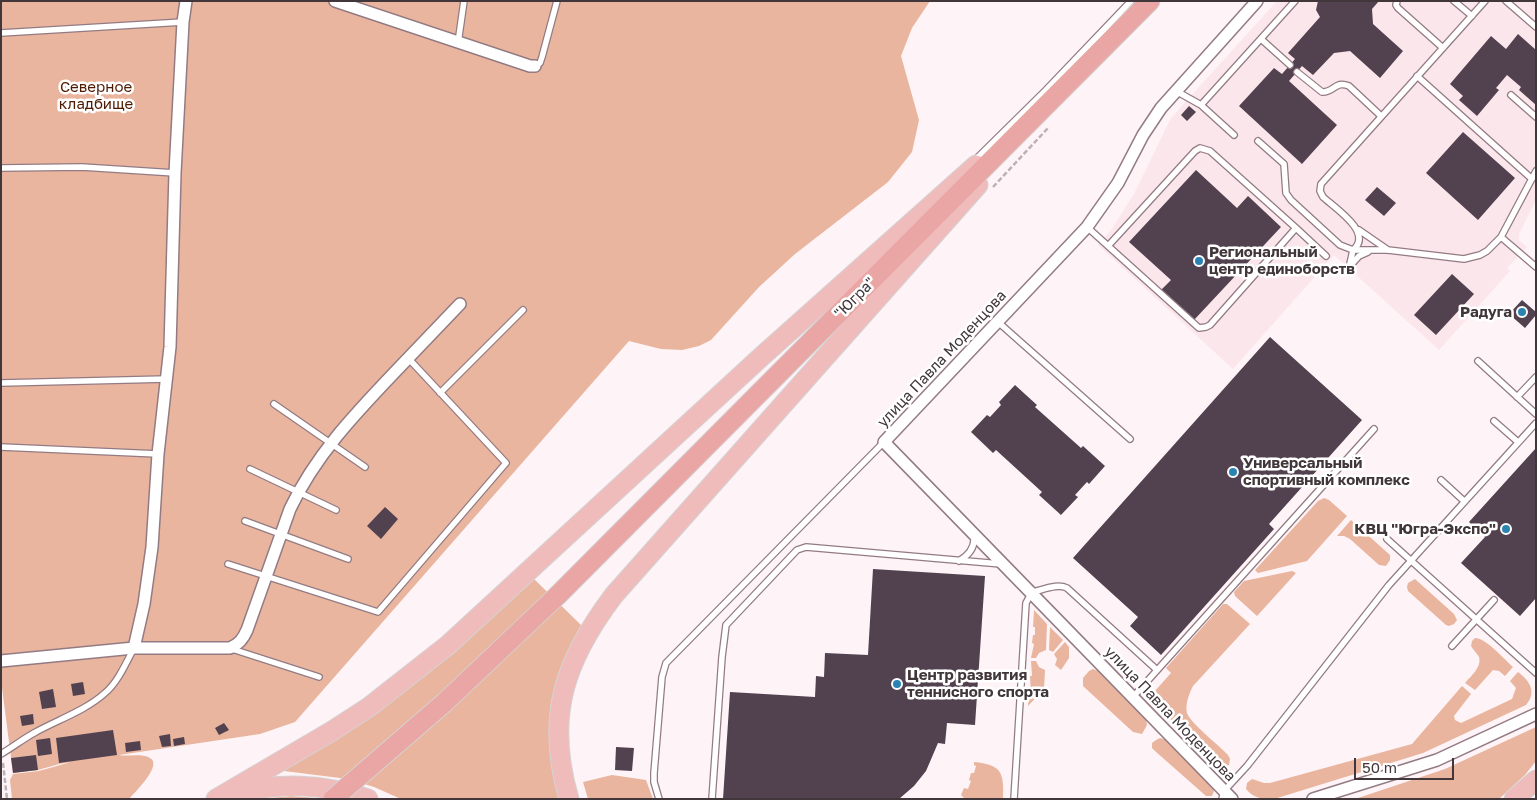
<!DOCTYPE html>
<meta charset="utf-8">
<style>
body{margin:0}
#map{position:relative;width:1537px;height:800px;overflow:hidden;background:#fef3f6;font-family:"Golos Text",sans-serif}
canvas{display:block}
.frame{position:absolute;inset:0;border:2px solid #41373a;pointer-events:none}
.scale{position:absolute;left:1354px;top:758px;width:100px;height:22px;box-sizing:border-box;border:2px solid #41373a;border-top:0;padding-left:6px;font-size:15px;line-height:18px;white-space:nowrap;color:#41373a;-webkit-text-stroke:4px #fff;paint-order:stroke}
</style>
<div id="map">
<canvas width="1537" height="800"></canvas>
<div class="frame"></div>
<div class="scale">50 m</div>
</div>
<script>
const ctx = document.querySelector('canvas').getContext('2d');
ctx.lineJoin = 'round';
function fill(path, color) { ctx.fillStyle = color; ctx.fill(path, 'evenodd'); }
function trace(path, color, width, dash) { ctx.strokeStyle = color; ctx.lineWidth = width; ctx.lineCap = dash ? 'butt' : 'round'; ctx.setLineDash(dash || []); ctx.stroke(path); }
function write(font, color, halo, rows, align = 'center') {
  ctx.font = font + ' "Golos Text",sans-serif'; ctx.lineWidth = 5; ctx.setLineDash([]); ctx.textBaseline = 'middle'; ctx.strokeStyle = halo; ctx.fillStyle = color; for (const [text, x, y, turn = 0] of rows) {
    ctx.save(); ctx.translate(x, y); ctx.rotate((+turn || 0) * Math.PI / 180); ctx.textAlign = isNaN(turn) ? turn : align; if (halo) ctx.strokeText(text, 0, 0); ctx.fillText(text, 0, 0); ctx.restore();
  }
}
fill(new Path2D(`
 M1277 1H1536V200L1519 234V240L1527 247 1507 268 1510 271 1439 350 1334 255 1233 369 1098 245 1111 230 1134 194 1171 118Z`), '#fbe6ec');
fill(new Path2D(`
 M1 1H930L912 28 901 56 919 120 912 152 888 182 795 254 759 287 711 340 699 346 682 350 661 349 629 341 295 722 260 734 119 755C127 757 141 753 150 758 163 765 135 792 129 799H12L10 780 13 774 39 771 71 762 59 764 38 770 13 773 1 680Z
 M1324 498 1329 500 1347 516 1307 561 1258 573 1255 570 1318 501Z
 M1351 520 1390 555V560L1386 566 1379 565 1350 539 1344 536H1337Z
 M1292 571 1296 573 1257 616 1235 596 1234 592 1244 581Z
 M532 577 581 625C566 654 549 689 550 723 551 748 558 774 561 799H401L374 787 348 779 284 771 285 768Z
 M1415 579 1454 614 1457 620 1454 624 1449 626 1446 625 1408 591 1407 587 1408 583Z
 M1223 604H1227L1250 624 1193 686C1189 694 1185 704 1187 713 1190 723 1220 746 1228 755L1230 759 1229 765 1221 770 1216 768 1154 702 1155 691 1171 673 1166 668Z
 M1034 610 1047 624 1046 650 1039 653 1036 658H1031L1034 644 1032 643 1033 635H1035V627H1033Z
 M1050 627 1063 640 1053 652 1049 650Z
 M1475 638C1486 638 1505 660 1513 667L1505 676 1499 671 1493 670 1475 690 1465 683C1471 676 1482 667 1479 657 1477 653 1473 650 1471 646L1472 641Z
 M1065 642 1069 647V658L1061 670 1055 665 1057 659 1054 654Z
 M1031 661H1036L1039 667 1045 670 1044 689 1028 706 1029 692H1031L1030 676H1032Z
 M1093 669 1101 672 1146 719 1147 725 1142 734 1133 732 1083 686V678L1089 671Z
 M1518 672C1530 681 1537 692 1526 705L1423 753 1274 799C1263 799 1254 799 1246 789L1247 783 1252 779 1264 783H1270L1412 744 1462 686 1471 694 1454 716 1455 720 1461 723 1512 699 1516 688 1510 681Z
 M1536 727V761L1525 775 1499 799H1355L1445 769Z
 M1160 738 1164 739 1213 788 1214 791 1212 796H1206L1155 751 1152 748V743L1156 740Z
 M974 762C1002 765 1004 772 1003 799H965L961 795 964 788 968 789 971 781 969 780 971 773H974L976 766 974 765Z
 M612 775 646 780 653 799H588L583 782Z
 M291 796 329 799H259Z`), '#e9b59e');
fill(new Path2D(`
 M1318 1H1379L1372 9 1373 24 1403 51 1380 78 1350 51 1334 53 1313 75 1302 66 1289 81 1337 125 1302 164 1239 106 1274 68 1282 74 1295 59 1288 53 1320 17 1316 10Z
 M1518 34 1536 50V105L1519 90 1521 87 1507 75 1496 88 1499 90 1477 116 1459 100 1463 96 1450 84 1491 36 1506 49Z
 M1189 106 1196 112 1187 121 1181 115Z
 M1463 132 1515 178 1478 220 1426 173Z
 M1196 170 1237 208 1248 196 1281 227 1194 320 1161 290 1171 280 1129 242Z
 M1377 187 1396 203 1384 216 1365 200Z
 M1452 274 1474 294 1436 335 1414 315Z
 M1522 300 1536 312V315L1525 328 1509 314Z
 M1270 337 1362 420 1269 524 1274 529 1161 655 1130 626 1138 617 1073 558Z
 M1015 385 1037 405 1035 407 1081 448 1083 446 1105 466 1089 484 1087 482 1075 495 1078 497 1061 515 1039 495 1042 492 996 450 993 453 971 432 987 415 990 417 1001 405 999 402Z
 M1536 448V598L1520 616 1461 563 1485 537 1469 522Z
 M385 507 398 519 381 539 367 526Z
 M873 569 985 576 975 725 947 723 945 744 938 743 926 771 914 786 899 799H723L730 692 815 697 816 676 824 677 825 653 868 655Z
 M83 682 85 694 73 696 71 684Z
 M53 689 56 707 42 709 39 692Z
 M33 714 34 724 22 726 20 716Z
 M224 723 229 730 219 735 215 728Z
 M113 730 117 755 59 763 56 738Z
 M170 734 171 746 162 747 159 736Z
 M184 737 185 744 174 746 173 739Z
 M50 738 52 754 38 756 36 740Z
 M140 741 141 750 126 752 125 743Z
 M616 747 634 748 632 771 615 770Z
 M36 755 38 770 13 773 11 758Z`), '#52414f');
const service = new Path2D(`
 M1397 1 1396 5 1398 8 1443 48
 M1454 1 1472 16
 M1506 1 1536 27
 M1 33 183 22
 M1261 39 1290 65
 M458 43 464 1
 M535 66 540 63 542 57 557 1
 M1297 72 1322 92C1334 93 1335 80 1349 86L1381 116
 M1417 76 1532 179
 M1176 91 1201 105 1295 1
 M1511 95 1536 117
 M1201 105 1234 135
 M1258 141 1284 164 1286 193 1291 200 1340 245 1353 250C1374 233 1335 208 1323 197L1320 191 1321 184 1485 1
 M975 160 1046 90 1131 1
 M1 168 82 167 175 173
 M1536 171 1501 237 1536 267
 M1087 227 1199 328 1206 327 1210 325 1296 228 1326 256
 M1359 230 1388 250
 M1108 246 1195 151 1200 148 1210 151 1296 228
 M1350 266 1359 256 1368 252
 M1349 268 1353 250H1388L1464 259 1480 255 1487 251 1501 237
 M998 322 1130 439
 M1478 361 1536 414
 M1 383 167 379
 M440 393 523 310
 M1517 397 1536 377
 M274 404 365 467
 M1494 421 1518 442
 M1 447 158 454
 M250 469 336 510
 M1441 480 1464 501
 M245 521 348 559
 M1387 539 1536 673
 M959 561C969 555 975 548 974 537
 M228 564 378 612 506 463 408 358
 M1452 646 1494 600
 M232 649 319 677
 M1133 697 1374 429
 M1 754C13 747 23 739 34 733 57 720 85 711 105 693 118 682 126 663 134 648
 M659 799 654 782V773L662 677 666 663 884 442
 M712 799 722 657 726 625 797 550 806 547 1001 564
 M1014 799 1026 603 1032 592C1043 590 1057 583 1067 588L1157 670
 M1222 799 1224 791 1247 766 1389 585 1536 423`);
const minor = new Path2D(`
 M335 1 530 66H535
 M134 648H230C239 644 243 639 247 630L290 509C315 456 354 415 394 373 416 350 438 327 460 304
 M1 661 134 648 144 604 152 547 158 454 170 347 175 173 183 22 186 1
 M1232 799 884 442 1087 227 1118 183 1143 135 1161 108 1257 1
 M1313 799 1437 760 1536 714`);
const primary = new Path2D(`
 M234 795C278 781 325 784 368 799
 M216 799 332 731 369 707 448 645 761 357 976 165
 M569 799C545 717 564 661 614 595L978 185
 M1514 799 1536 780`);
const trunk = new Path2D(`
 M558 595 1150 1`);
trace(service, '#937b83', 8);
trace(minor, '#937b83', 14);
trace(primary, '#d5d3d4', 21);
trace(trunk, '#d5d3d4', 21);
trace(new Path2D(`
 M993 187 1049 127
 M3 763 7 799`), '#bcb1b4', 2.5, [5, 2.5]);
trace(service, '#fff', 5.5);
trace(minor, '#fff', 11);
trace(primary, '#efbcbb', 19);
trace(trunk, '#eaa6a4', 19);
const trunkBridge = new Path2D(`
 M333 799 444 703 558 595`);
trace(trunkBridge, '#d5d3d4', 21, []);
trace(trunkBridge, '#eaa6a4', 19);
for (const [x, y, r, color] of [
 [1199,261,5,"#2a83b1"],
 [1522,312,5,"#2a83b1"],
 [1233,472,5,"#2a83b1"],
 [1506,529,5,"#2a83b1"],
 [897,684,5,"#2a83b1"]
]) { const dot = new Path2D(); dot.arc(x, y, r, 0, 2 * Math.PI); ctx.fillStyle = color; ctx.fill(dot); trace(dot, '#fff', 2); }
write('15px', '#4e1b00', '#fff', [
 ["Северное",96,87],
 ["кладбище",96,104]
]);
write('bold 15px', '#41373a', '#fff', [
 ["Региональный",1209,252],
 ["центр единоборств",1209,269],
 ["Радуга",1512,312,"right"],
 ["Универсальный",1243,463],
 ["спортивный комплекс",1243,480],
 ["КВЦ \"Югра-Экспо\"",1496,529,"right"],
 ["Центр развития",907,675],
 ["теннисного спорта",907,692]
], 'left');
write('15px', '#41373a', '#fff', [
 ["\"Югра\"",855,298,-45],
 ["улица Павла Моденцова",942,359,-47],
 ["улица Павла Моденцова",1170,714,46]
]);
</script>
